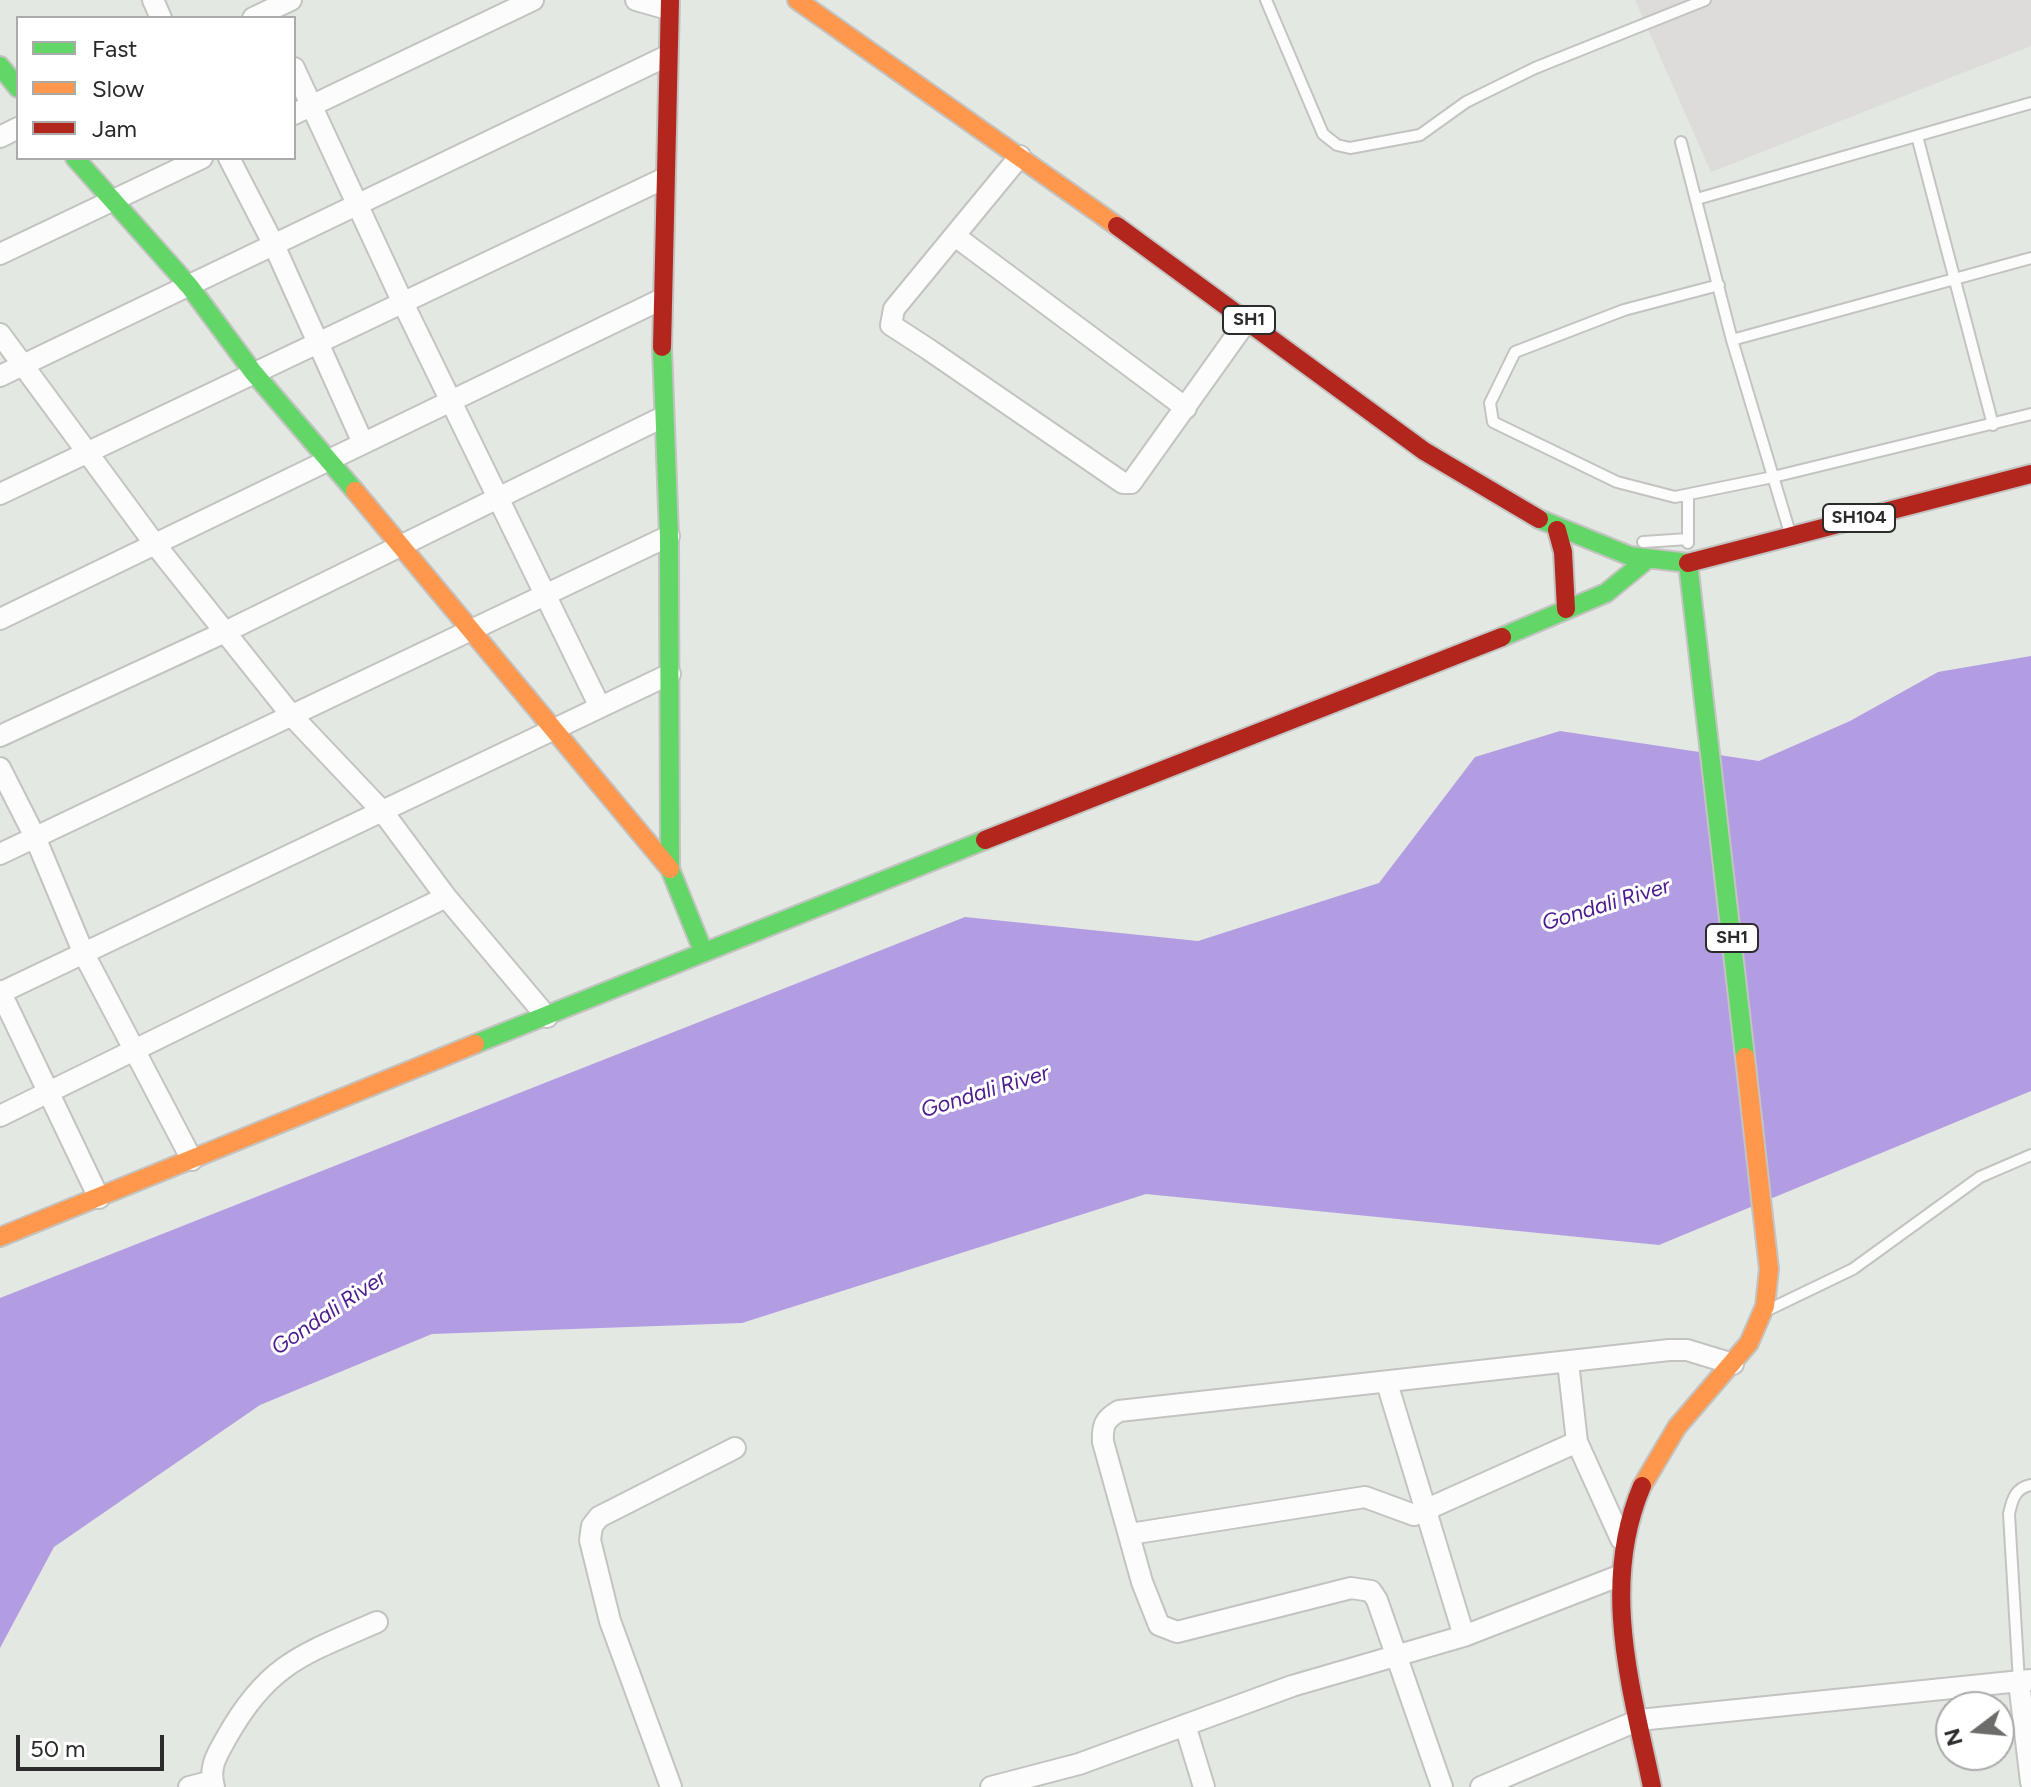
<!DOCTYPE html>
<style>
body{margin:0}
#map{position:relative;width:2031px;height:1787px;overflow:hidden;background:#e4e8e2;font-family:Figtree,sans-serif}
canvas{display:block}
.legend{position:absolute;left:16px;top:16px;width:280px;height:144px;box-sizing:border-box;background:#fff;border:2px solid #aaa;margin:0;padding:10px 14px;list-style:none;font-size:24px;color:#2b2b2b}
.legend li{display:flex;align-items:center;gap:16px;height:40px}
.legend b{width:40px;border:2px solid #aaa}
.north{position:absolute;left:1935px;top:1691px;width:80px;height:80px;box-sizing:border-box;background:#fff;border:2px solid #aaa;border-radius:50%;rotate:254deg;font-size:22px;font-weight:700;line-height:32px;text-align:center;color:#2b2b2b}
.north::after{content:'';display:block;margin:auto;width:28px;height:36px;background:#6c6d6b;clip-path:polygon(50% 0,100% 100%,50% 72%,0 100%)}
.scale{position:absolute;left:16px;top:1735px;width:148px;height:36px;box-sizing:border-box;border:4px solid #2b2b2b;border-top:0;padding-left:10px;font-size:24px;line-height:28px;white-space:nowrap;color:#2b2b2b;-webkit-text-stroke:6px #fff;paint-order:stroke}
</style>
<div id="map">
<canvas width="2031" height="1787"></canvas>
<ul class="legend">
<li><b style="height:10px;background:#63d668"></b>Fast</li>
<li><b style="height:10px;background:#ff974d"></b>Slow</li>
<li><b style="height:10px;background:#b3261e"></b>Jam</li>
</ul>
<div class="north">N</div>
<div class="scale">50 m</div>
</div>
<script>
const ctx = document.querySelector('canvas').getContext('2d');
ctx.lineJoin = 'round';
function fill(path, color) { ctx.fillStyle = color; ctx.fill(path, 'evenodd'); }
function trace(path, color, width, dash) { ctx.strokeStyle = color; ctx.lineWidth = width; ctx.lineCap = dash ? 'butt' : 'round'; ctx.setLineDash(dash || []); ctx.stroke(path); }
function write(font, color, halo, rows, align = 'center') {
  ctx.font = font + ' Figtree,sans-serif'; ctx.lineWidth = 6; ctx.setLineDash([]); ctx.textBaseline = 'middle'; ctx.strokeStyle = halo; ctx.fillStyle = color; for (const [text, x, y, turn = 0] of rows) {
    ctx.save(); ctx.translate(x, y); ctx.rotate((+turn || 0) * Math.PI / 180); ctx.textAlign = isNaN(turn) ? turn : align; if (halo) ctx.strokeText(text, 0, 0); ctx.fillText(text, 0, 0); ctx.restore();
  }
}
fill(new Path2D(`
 M1635 0H2031V46L1711 172Z`), '#dedbdb');
fill(new Path2D(`
 M2031 656V1091L1659 1245 1146 1194 742 1323 432 1334 260 1405 54 1547 0 1648V1298L965 917 1198 941 1379 883 1475 757 1560 731 1759 761 1850 721 1938 672Z`), '#b39de2');
const lane = new Path2D(`
 M1266 0 1323 134 1337 145 1350 148 1420 135 1466 102 1535 68 1705 0
 M1917 136 1993 425
 M1681 142 1732 340 1790 533
 M1697 199 2031 103
 M1719 285 1624 310 1515 352 1490 403 1493 422 1617 482 1675 497 1773 477 2031 414
 M1732 340 2031 258
 M1643 542 1688 539
 M1688 543V497
 M1770 1309 1853 1269 1980 1177 2031 1155
 M2019 1682 2009 1514C2012 1500 2015 1488 2031 1485`);
const street = new Path2D(`
 M153 0 161 18
 M636 0 668 9
 M253 18 291 0
 M294 68 403 303 600 707
 M294 114 533 0
 M0 137 18 128
 M1020 156 894 309 891 325 928 349 1123 483H1131L1248 319
 M229 158 274 245 363 443
 M955 236 1186 408
 M0 254 202 158
 M0 334 154 543 292 716 383 812 446 897 547 1017
 M0 376 667 56
 M0 494 665 178
 M0 619 662 299
 M0 736 225 632 663 417
 M0 768 35 837 84 954 192 1160
 M0 854 669 536
 M0 991 99 1198
 M0 993 670 674
 M0 1116 446 897
 M1568 1362 1577 1442 1621 1539
 M1387 1383 1464 1636
 M1130 1534 1365 1497 1414 1515 1577 1442
 M2019 1682 2031 1782
 M1185 1725 1204 1787
 M189 1787 212 1781
 M214 1787C208 1766 218 1753 228 1735 269 1663 304 1654 377 1622
 M671 1787 610 1621 590 1540 592 1526 599 1517 735 1448
 M991 1787 1079 1764 1292 1686 1464 1636 1616 1577
 M1442 1787 1377 1600 1371 1591 1351 1588 1177 1632 1159 1625 1142 1582 1103 1442C1102 1425 1105 1419 1119 1411L1669 1350H1687L1733 1364
 M1481 1787 1639 1720 2031 1680`);
const fast = new Path2D(`
 M0 66 18 88
 M75 158 190 287 253 372 355 491
 M662 347 669 536 670 869 703 951
 M1539 519 1630 556 1688 563 1745 1057
 M1502 637 1606 593 1644 562
 M475 1044 985 840`);
const slow = new Path2D(`
 M797 0 1117 226
 M355 491 670 869
 M0 1237 475 1044
 M1642 1486 1677 1427 1749 1343 1765 1306 1769 1269 1745 1057`);
const jam = new Path2D(`
 M1117 226 1424 451 1539 519
 M662 347 670 0
 M1557 530 1563 552 1566 609
 M1688 563 2031 474
 M985 840 1502 637
 M1642 1486C1600 1585 1631 1686 1652 1787`);
trace(lane, '#c3c3c2', 14);
trace(street, '#c3c3c2', 24);
trace(fast, '#c3c3c2', 22);
trace(slow, '#c3c3c2', 22);
trace(jam, '#c3c3c2', 22);
trace(lane, '#fbfcfb', 10);
trace(street, '#fbfcfb', 20);
trace(fast, '#63d668', 18);
trace(slow, '#ff974d', 18);
trace(jam, '#b3261e', 18);
for (const [x, y, w] of [
 [1249,320,52],
 [1859,518,72],
 [1732,938,52]
]) { const box = new Path2D(); box.roundRect(x - w / 2, y - 14, w, 28, 6); ctx.fillStyle = '#fff'; ctx.fill(box); trace(box, '#2b2b2b', 2); }
write('bold 18px', '#2b2b2b', null, [
 ["SH1",1249,320],
 ["SH104",1859,518],
 ["SH1",1732,938]
]);
write('italic 22px', '#4b1b8f', '#fff', [
 ["Gondali River",1606,905,-17],
 ["Gondali River",985,1092,-17],
 ["Gondali River",329,1313,-34]
]);
</script>
